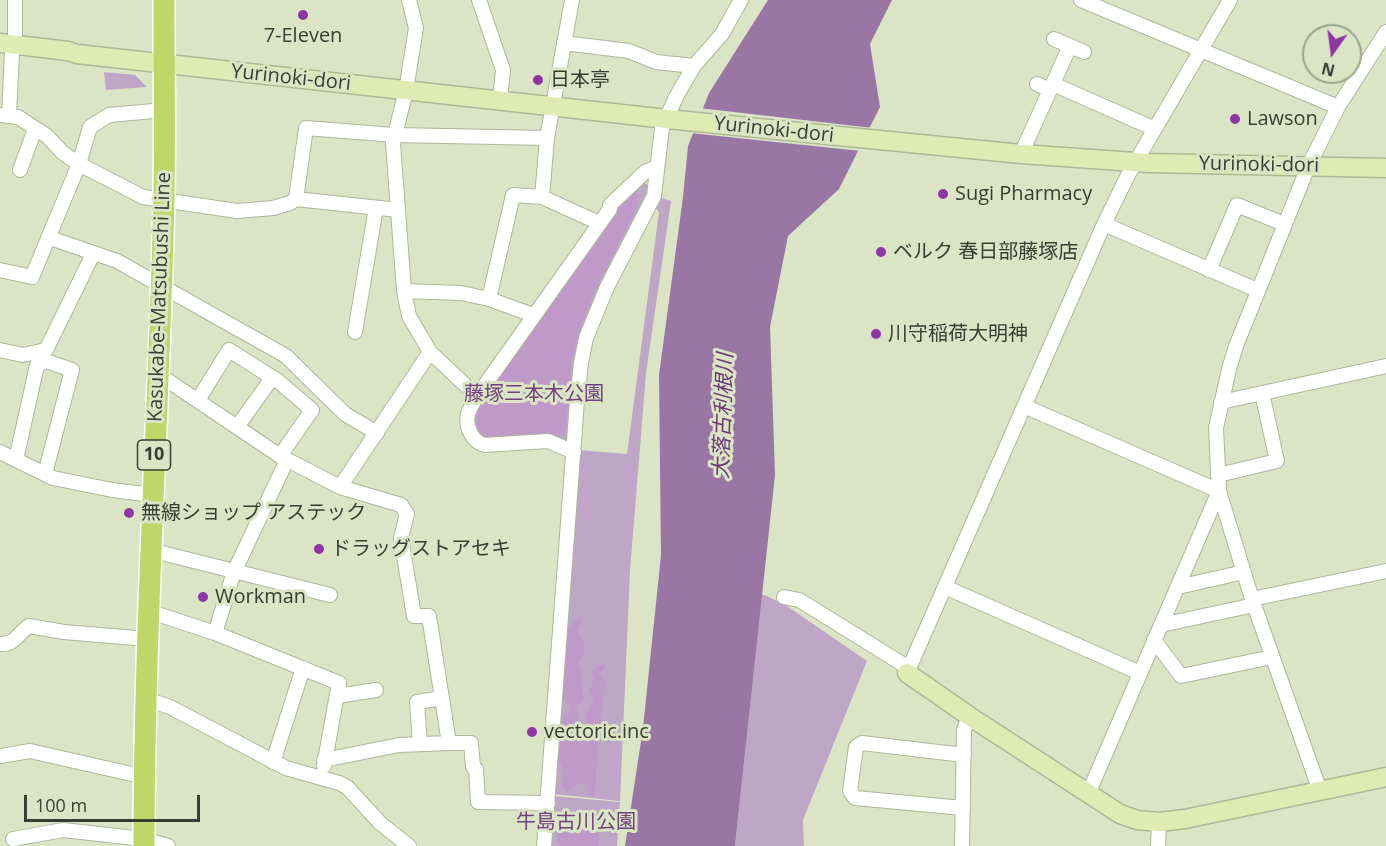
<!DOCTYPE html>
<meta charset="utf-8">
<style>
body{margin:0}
#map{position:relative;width:1386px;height:846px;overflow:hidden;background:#dbe5c6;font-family:"Open Sans",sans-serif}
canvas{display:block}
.north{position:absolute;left:1302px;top:24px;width:60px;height:60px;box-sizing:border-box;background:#dbe5c6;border:2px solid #9aa28a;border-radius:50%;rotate:194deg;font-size:16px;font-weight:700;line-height:24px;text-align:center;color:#393d31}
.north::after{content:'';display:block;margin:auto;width:21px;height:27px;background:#8e37a4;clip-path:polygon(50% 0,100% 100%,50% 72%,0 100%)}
.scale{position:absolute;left:24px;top:795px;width:176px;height:27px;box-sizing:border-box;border:3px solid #393d31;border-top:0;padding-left:8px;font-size:18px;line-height:21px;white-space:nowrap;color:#393d31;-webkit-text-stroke:4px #dbe5c6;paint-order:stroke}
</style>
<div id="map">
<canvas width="1386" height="846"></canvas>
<div class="north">N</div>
<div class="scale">100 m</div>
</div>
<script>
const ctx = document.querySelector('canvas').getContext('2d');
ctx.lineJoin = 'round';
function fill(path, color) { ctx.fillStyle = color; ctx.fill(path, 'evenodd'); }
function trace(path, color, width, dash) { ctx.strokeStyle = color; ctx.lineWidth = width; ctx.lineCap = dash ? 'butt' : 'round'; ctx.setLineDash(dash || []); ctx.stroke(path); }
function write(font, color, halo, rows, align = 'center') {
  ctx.font = font + ' "Open Sans","Noto Sans JP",sans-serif'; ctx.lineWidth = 6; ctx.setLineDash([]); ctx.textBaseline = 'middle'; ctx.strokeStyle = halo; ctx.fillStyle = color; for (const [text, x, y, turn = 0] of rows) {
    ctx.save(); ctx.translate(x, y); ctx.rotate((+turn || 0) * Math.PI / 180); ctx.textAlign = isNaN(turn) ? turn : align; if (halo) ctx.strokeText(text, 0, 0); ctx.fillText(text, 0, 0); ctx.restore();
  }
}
fill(new Path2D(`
 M104 72 135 75 147 87 106 90Z
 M641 180 649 186 647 193 671 201 646 373 630 571 620 801 552 794 577 450 627 454 659 212 653 205 598 296 571 446 478 439 472 416 481 398 622 198Z
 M762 594 784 604 867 661 803 820 804 846H735Z
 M553 796 620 802 617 846H548Z`), '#bfa6c6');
fill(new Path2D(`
 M637 190V208L598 284 583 321 572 359 565 437C537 431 509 440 481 435 474 419 477 410 486 396L537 325 619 207Z
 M578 618 582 621 577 632C589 646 586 650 578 664 584 677 581 687 584 700L576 707 582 738 587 746 589 733 585 716 594 699 589 691 594 679 591 673 597 665H606L600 674 605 680 598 741 595 796 587 794 588 784 581 783 567 792 562 783 564 771 558 759 562 718 571 712 572 705 561 699 567 649V628Z
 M582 824 599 830V846H561L557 840V831L562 827Z`), '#bf9ac9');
fill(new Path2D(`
 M768 0H892L870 44 880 107 839 189 788 236 770 327 775 475 735 846H625L643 728 661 555 659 375 683 197 688 146 709 93Z`), '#9a76a4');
fill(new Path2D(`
 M699 108 873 128 861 151 690 133Z`), '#dbe5c6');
const street = new Path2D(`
 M409 0 416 28 406 90 393 143 404 291 409 316 430 352 477 396
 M479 0 503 70 500 100
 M1081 0 1338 107
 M1054 39 1084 52
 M564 43 629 51 656 62 694 66
 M15 44V0
 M1037 84 1050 90 1070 46
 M1053 84 1155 129
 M0 115 18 117 47 136 63 153 79 164 143 197 237 211 273 208 290 203 296 199 398 210
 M9 116 12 53
 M1021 154 1050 90
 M20 170 35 129
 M542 197 547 138 572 0
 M296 199 306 128 394 135 547 138
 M1104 224 1257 290
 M50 238 117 261 286 356 345 414 377 433
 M0 270 32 277 79 164 90 127 109 115 165 110
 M1209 270 1237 205 1284 224
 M404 291 461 293 489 299 533 315
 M489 299 513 195 542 197 599 223
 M355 332 376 208
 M0 350 23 355 46 350 93 254
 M158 374 280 456 340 487
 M198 400 229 350 278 381 312 410 280 456
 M1221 402 1386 366
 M1024 406 1219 491 1088 794
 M237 427 272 378
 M0 452 53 478 112 490 152 495
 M574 452 548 441 485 445C472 442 465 426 468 414 470 408 474 401 477 396L610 209V205L645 172 657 167
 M16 460 37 365 46 361 72 370 45 474
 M1218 475 1277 461 1262 393
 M150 550 330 595
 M945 587 1140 673
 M1178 587 1244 572
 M784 597 799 600 809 606 904 665 907 673
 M1252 599 1386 571
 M148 611 215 633 339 683 324 766
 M1161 625 1254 605
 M215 633 234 572 287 460
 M1154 640 1181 676 1272 657
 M0 644C15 645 17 634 29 626L64 632 147 639
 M907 673 1104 224 1128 175 1230 0
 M337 696 376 690
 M146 699 170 707 286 768 339 783 347 787 380 823 409 846
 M449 743H471L473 767 476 769 478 802 548 803
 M420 744 417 702 442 698
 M0 756 30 751 145 777
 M324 760 399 745 449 743 429 616H414L401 538 407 514 401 505 340 487 430 352
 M273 762 303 668
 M1320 791 1252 599 1219 491 1216 428 1229 369 1236 346 1308 167 1338 107 1386 32
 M963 808 855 798 850 791 856 747 862 743 964 755
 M13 839 63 830 144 839 168 846
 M544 846 577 401 581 363 586 338 607 287 654 196 662 128 677 95 694 66 722 34 741 0
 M962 846 964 730 969 716
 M1158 846 1159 822`);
const secondary = new Path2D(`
 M0 43 68 51 77 54 667 119 1021 154 1149 163 1386 168
 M907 673 969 716 1120 814 1137 820 1159 822 1185 819 1386 777`);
const primary = new Path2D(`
 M144 846C144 630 159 415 164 199 165 133 164 66 164 0`);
trace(street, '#adb799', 16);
trace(secondary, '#adb799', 21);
trace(primary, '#fff', 24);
trace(street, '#fff', 14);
trace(secondary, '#e0ebb3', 18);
trace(primary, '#c1d668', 21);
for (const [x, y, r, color] of [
 [303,15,6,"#8e37a4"],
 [538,80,6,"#8e37a4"],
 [1235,119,6,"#8e37a4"],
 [943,194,6,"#8e37a4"],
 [881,252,6,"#8e37a4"],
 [876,334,6,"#8e37a4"],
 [129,513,6,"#8e37a4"],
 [319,549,6,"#8e37a4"],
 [203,597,6,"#8e37a4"],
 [532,732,6,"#8e37a4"]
]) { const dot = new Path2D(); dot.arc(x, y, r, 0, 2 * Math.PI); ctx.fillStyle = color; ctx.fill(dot); trace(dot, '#dbe5c6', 2); }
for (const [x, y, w] of [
 [154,455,33]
]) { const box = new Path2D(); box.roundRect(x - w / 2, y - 15, w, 30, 4.5); ctx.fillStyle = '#dbe5c6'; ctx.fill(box); trace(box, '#393d31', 1.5); }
write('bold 18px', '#393d31', null, [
 ["10",154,455]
]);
write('20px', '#393d31', '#dbe5c6', [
 ["7-Eleven",303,36,"center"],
 ["日本亭",550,80],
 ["Lawson",1247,119],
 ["Sugi Pharmacy",955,194],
 ["ベルク 春日部藤塚店",893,252],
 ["川守稲荷大明神",888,334],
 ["無線ショップ アステック",141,513],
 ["ドラッグストアセキ",331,549],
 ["Workman",215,597],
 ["vectoric.inc",544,732]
], 'left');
write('20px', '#393d31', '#dbe5c6', [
 ["Yurinoki-dori",291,78,6],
 ["Yurinoki-dori",774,130,6],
 ["Yurinoki-dori",1259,165,1],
 ["Kasukabe-Matsubushi Line",160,297,-88]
]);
write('20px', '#70417d', '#dbe5c6', [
 ["藤塚三本木公園",534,394],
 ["牛島古川公園",576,822]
]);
write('italic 21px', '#683975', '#dbe5c6', [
 ["大落古利根川",724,416,-88]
]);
</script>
